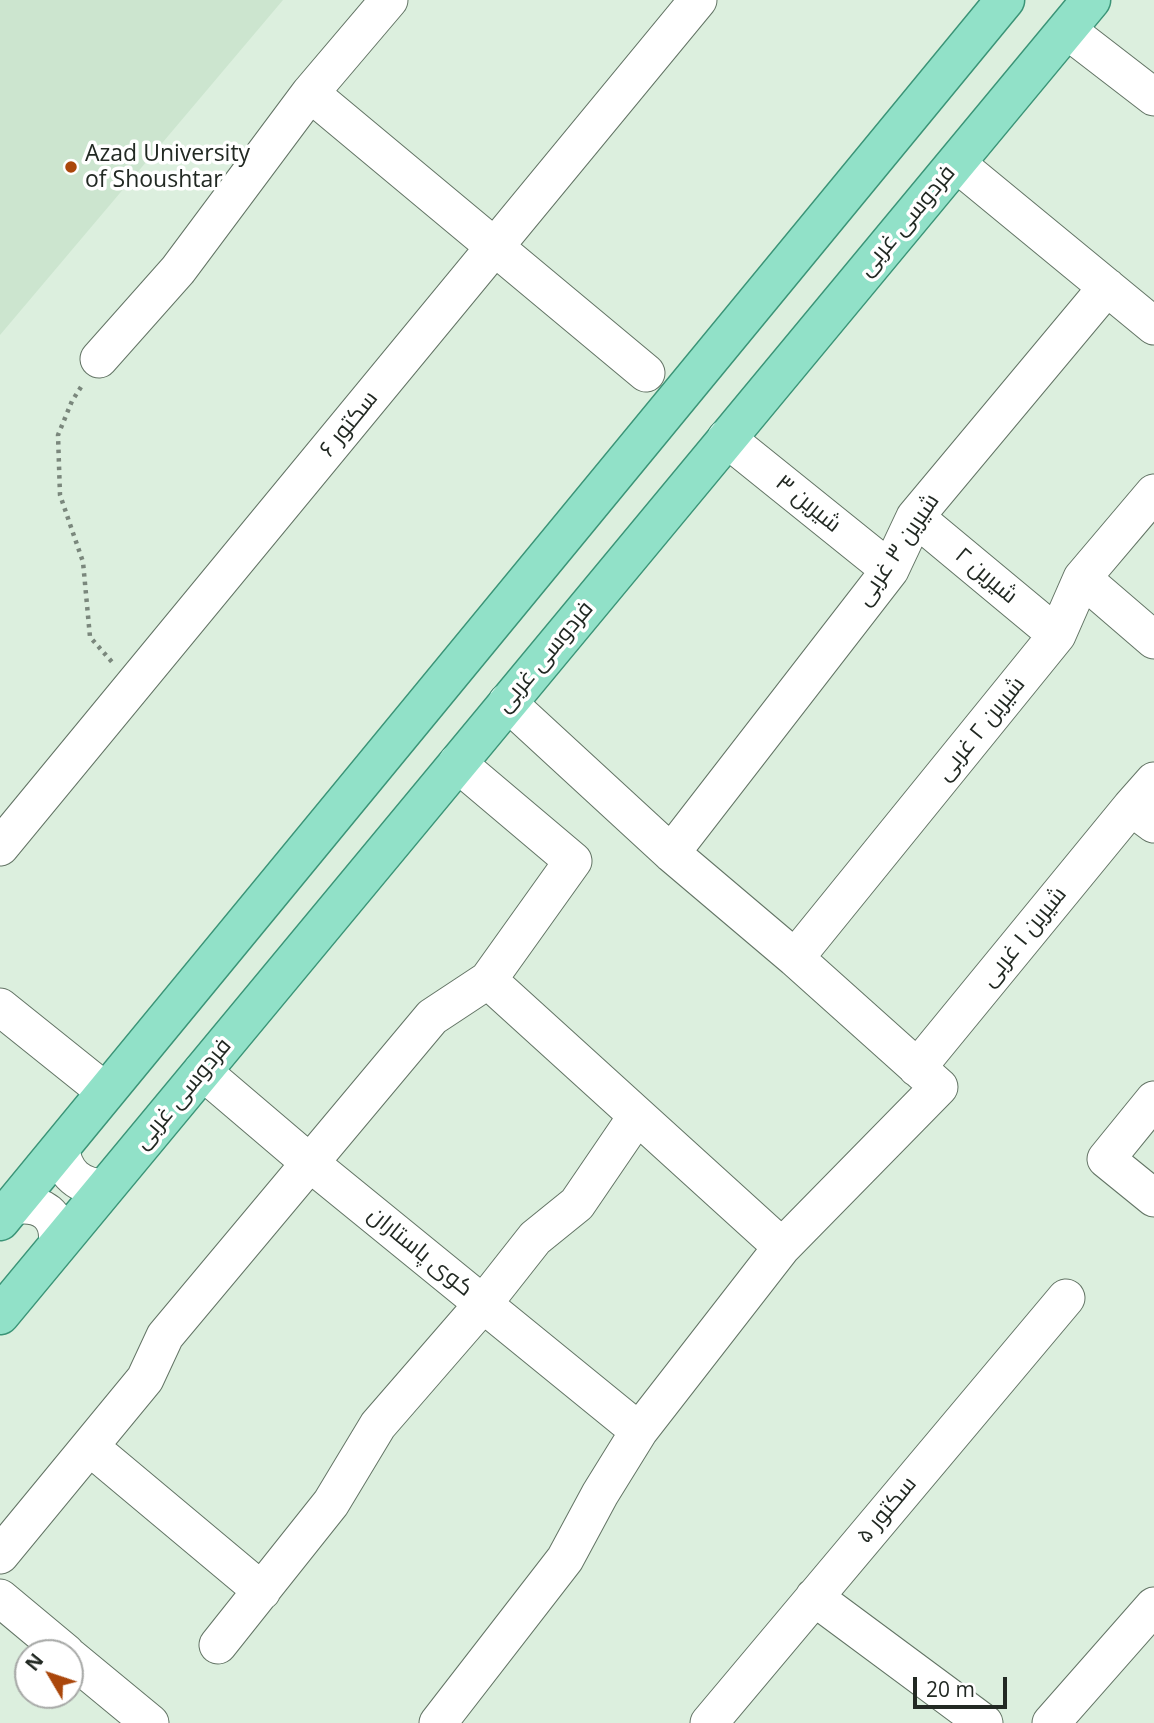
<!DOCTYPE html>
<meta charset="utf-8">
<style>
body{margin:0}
#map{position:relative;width:1154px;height:1723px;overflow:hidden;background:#dcefde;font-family:"Open Sans",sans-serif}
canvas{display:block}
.north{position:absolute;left:14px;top:1639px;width:70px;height:70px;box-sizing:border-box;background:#fff;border:2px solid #a7a9a7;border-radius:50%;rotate:309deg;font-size:19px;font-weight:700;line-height:28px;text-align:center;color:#222923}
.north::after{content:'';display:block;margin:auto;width:24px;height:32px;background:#aa470b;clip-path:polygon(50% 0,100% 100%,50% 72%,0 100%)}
.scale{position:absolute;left:913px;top:1677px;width:94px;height:32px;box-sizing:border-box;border:4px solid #222923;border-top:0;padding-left:9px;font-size:21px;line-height:24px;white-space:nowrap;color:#222923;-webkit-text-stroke:5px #fff;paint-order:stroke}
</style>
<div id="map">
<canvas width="1154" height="1723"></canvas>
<div class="north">N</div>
<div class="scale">20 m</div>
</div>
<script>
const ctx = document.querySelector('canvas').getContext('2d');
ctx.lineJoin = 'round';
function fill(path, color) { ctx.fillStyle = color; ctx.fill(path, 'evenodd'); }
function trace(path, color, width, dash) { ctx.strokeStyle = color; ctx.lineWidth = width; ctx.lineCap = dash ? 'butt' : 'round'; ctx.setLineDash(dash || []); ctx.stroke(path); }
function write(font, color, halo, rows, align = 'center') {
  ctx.font = font + ' "Open Sans",Cairo,sans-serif'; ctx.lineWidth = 7; ctx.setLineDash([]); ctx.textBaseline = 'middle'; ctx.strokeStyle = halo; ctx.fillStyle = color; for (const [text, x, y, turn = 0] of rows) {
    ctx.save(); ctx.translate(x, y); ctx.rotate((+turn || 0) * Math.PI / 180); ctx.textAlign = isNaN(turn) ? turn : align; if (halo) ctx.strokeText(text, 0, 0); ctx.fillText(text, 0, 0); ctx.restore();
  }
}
fill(new Path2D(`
 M0 0H283L0 335Z`), '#cce5cf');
const minor = new Path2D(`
 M1067 30 1154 97
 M310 93 646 373
 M956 163 1154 326
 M99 359 178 270 310 93 389 0
 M726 438 890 570
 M915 517 1057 635
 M1082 578 1154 640
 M457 763 573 861 488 980 782 1247 939 1087 795 958 671 853 507 702
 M1154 781 1131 807 1154 824
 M0 847 698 0
 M671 853 890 570 915 517 1107 287
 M795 958 1057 635 1082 578 1154 493
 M0 1007 106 1092
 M917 1068 1131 807
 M202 1071 310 1163 639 1431
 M1154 1100 1106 1159 1154 1198
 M61 1148C63 1174 80 1187 105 1188
 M12 1206C42 1201 61 1215 57 1246
 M90 1447 262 1591
 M0 1555 145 1379 165 1336 432 1017 488 980
 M814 1597 984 1723
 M0 1598 66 1653
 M218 1645 331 1503 378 1425 483 1304 535 1238 577 1204 637 1116
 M70 1657 150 1723
 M438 1723 565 1559 600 1494 639 1431 782 1247
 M709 1723 1066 1298
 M1051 1723 1154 1606`);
const major = new Path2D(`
 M0 1221 1005 0
 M0 1315 1091 0`);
trace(minor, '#637465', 39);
trace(major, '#3b9477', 41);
trace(new Path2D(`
 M81 387 72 401 58 435 60 495 83 562 90 637 112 662`), '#7a877c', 4.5, [3.5, 5]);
trace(minor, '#fff', 37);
trace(major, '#91e1c8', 38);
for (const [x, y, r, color] of [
 [71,167,7,"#aa470b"]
]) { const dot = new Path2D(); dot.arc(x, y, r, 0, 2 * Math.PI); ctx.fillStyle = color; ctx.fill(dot); trace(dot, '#fff', 2.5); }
write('23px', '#222923', '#fff', [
 ["Azad University",85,154],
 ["of Shoushtar",85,180]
], 'left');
write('23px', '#222923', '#fff', [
 ["فردوسی غربی",907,221,-50],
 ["سکتور ۶",349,424,-51],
 ["شیرین ۳",808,504,39],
 ["شیرین ۳ غربی",898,550,-56],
 ["شیرین ۲",986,576,40],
 ["فردوسی غربی",545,657,-50],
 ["شیرین ۲ غربی",981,729,-51],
 ["شیرین ۱ غربی",1024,937,-51],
 ["فردوسی غربی",183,1094,-50],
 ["کوی پاستاران",420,1252,39],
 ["سکتور ۵",887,1510,-50]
]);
</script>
